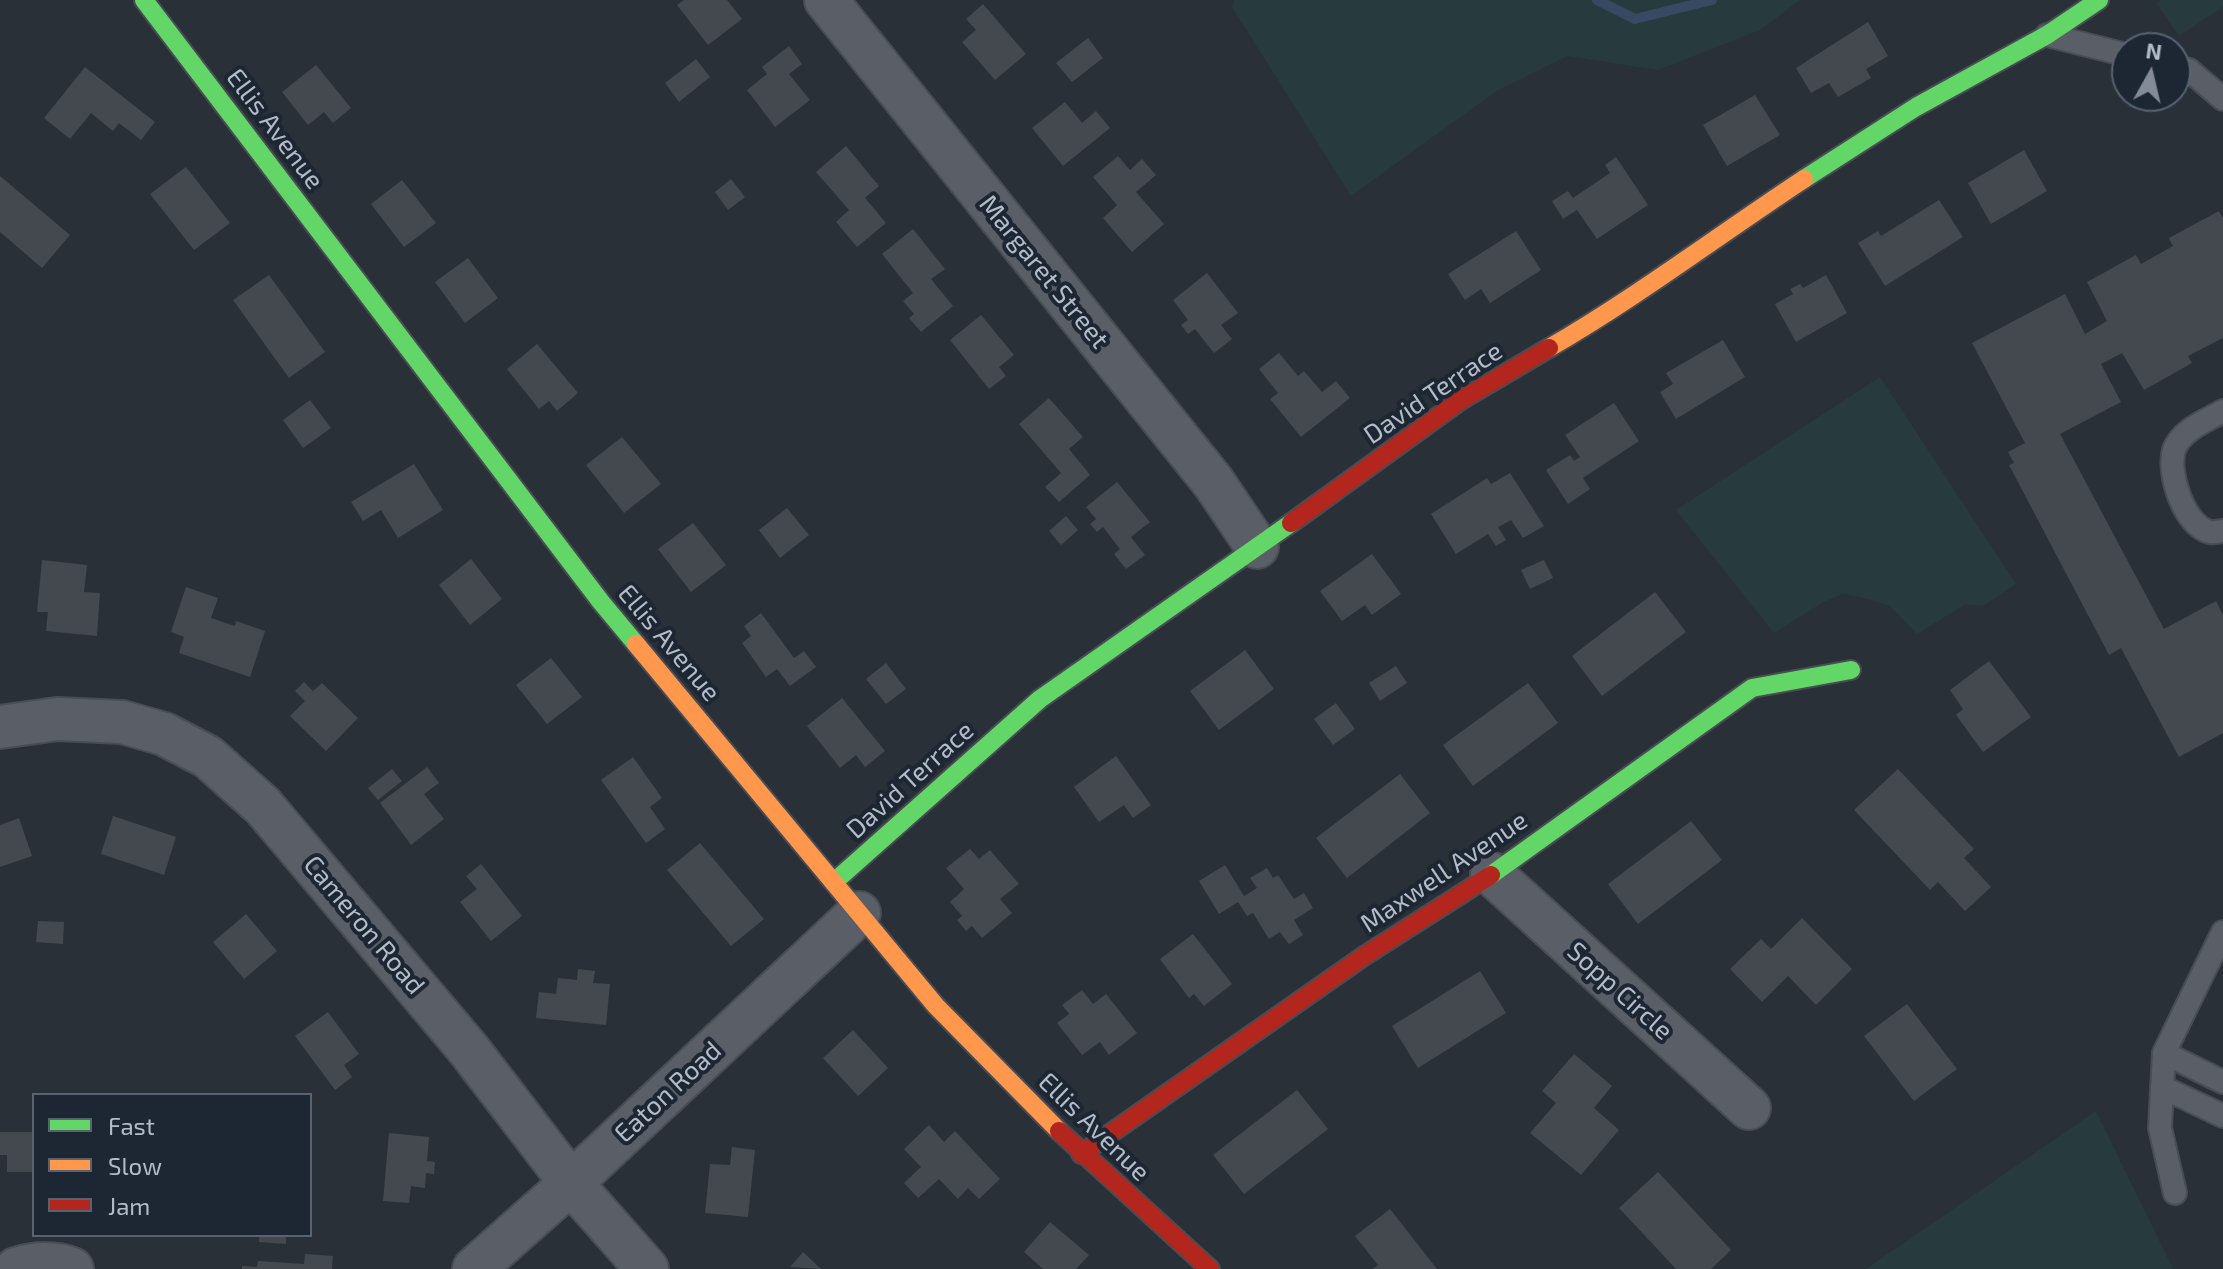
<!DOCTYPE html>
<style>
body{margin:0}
#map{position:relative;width:2223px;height:1269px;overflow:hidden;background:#2a3038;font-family:"Exo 2",sans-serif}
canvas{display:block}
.legend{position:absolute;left:32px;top:1093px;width:280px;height:144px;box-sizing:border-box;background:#1d2633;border:2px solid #59626f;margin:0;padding:10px 14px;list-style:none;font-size:24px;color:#b4bcc9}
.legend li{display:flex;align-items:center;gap:16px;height:40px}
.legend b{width:40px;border:2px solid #59626f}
.north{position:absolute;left:2111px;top:32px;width:80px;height:80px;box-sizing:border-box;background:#1d2633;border:2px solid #59626f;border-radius:50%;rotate:8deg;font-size:22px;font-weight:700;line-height:32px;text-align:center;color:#b4bcc9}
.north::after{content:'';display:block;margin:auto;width:28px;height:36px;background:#848b96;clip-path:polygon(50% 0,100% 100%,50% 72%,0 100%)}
</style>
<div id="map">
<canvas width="2223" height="1269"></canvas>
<ul class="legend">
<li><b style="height:10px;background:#63d668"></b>Fast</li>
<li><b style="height:10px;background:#ff974d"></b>Slow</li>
<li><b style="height:10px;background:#b3261e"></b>Jam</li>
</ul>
<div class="north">N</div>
</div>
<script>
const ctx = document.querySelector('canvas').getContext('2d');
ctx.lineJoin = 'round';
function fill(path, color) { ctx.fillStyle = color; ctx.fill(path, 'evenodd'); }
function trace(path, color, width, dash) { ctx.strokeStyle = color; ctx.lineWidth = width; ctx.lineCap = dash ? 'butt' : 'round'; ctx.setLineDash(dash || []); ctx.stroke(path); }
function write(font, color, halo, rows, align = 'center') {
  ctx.font = font + ' "Exo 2",sans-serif'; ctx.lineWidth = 8; ctx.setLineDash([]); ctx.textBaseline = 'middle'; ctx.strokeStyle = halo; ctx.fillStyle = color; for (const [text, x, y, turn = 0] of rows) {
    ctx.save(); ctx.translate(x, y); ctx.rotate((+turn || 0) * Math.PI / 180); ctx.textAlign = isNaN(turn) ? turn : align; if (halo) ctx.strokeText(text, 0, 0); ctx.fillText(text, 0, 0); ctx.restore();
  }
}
fill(new Path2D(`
 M1235 0H1800L1760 30 1658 70 1568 56 1498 90 1351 196 1232 7Z
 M2162 0H2223V7L2179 36 2156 3Z
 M1880 377 2016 584 1983 606 1966 604 1917 634 1890 606 1864 598 1842 594 1822 603 1774 633 1676 510Z
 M2096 1111 2173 1269H1866Z`), '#273a3e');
trace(new Path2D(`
 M1597 0 1635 19 1712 0`), '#384963', 10);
fill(new Path2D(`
 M684 0H727L742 19 708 45 677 5Z
 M983 4 1026 54 995 80 962 42 976 30 966 19Z
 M1868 22 1888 56 1866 69 1871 78 1838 97 1829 83 1811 93 1796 68Z
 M1088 38 1103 58 1072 82 1056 63Z
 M789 46 802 64 789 74 810 100 775 127 747 90 767 74 762 67Z
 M696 59 710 77 679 102 665 83Z
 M316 65 351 108 333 123 324 112 308 125 282 92Z
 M85 67 155 122 141 140 119 123 113 131 91 113 70 139 44 118Z
 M1755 95 1780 135 1727 166 1703 125Z
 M1065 102 1082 123 1096 111 1110 128 1063 166 1032 128Z
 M846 146 879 186 865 198 886 223 857 247 836 222 849 210 816 172Z
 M2024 150 2047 191 1991 224 1968 183Z
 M1118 156 1130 170 1142 159 1156 175 1136 192 1164 224 1132 252 1103 218 1117 205 1093 177Z
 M1616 157 1648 205 1597 239 1577 210 1563 219 1552 201 1568 191 1573 198 1610 173 1605 165Z
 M186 167 230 223 194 250 150 194Z
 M0 176 70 235 42 268 0 232Z
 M731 179 745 197 728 210 715 192Z
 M402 180 436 223 404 247 371 204Z
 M1939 200 1963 237 1885 286 1858 243 1878 231 1881 236Z
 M2219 211 2223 218V338L2188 356 2192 363 2144 390 2122 353 2101 364 2121 402 2060 434 2164 629 2216 601 2223 615V733L2179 757 2121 648 2109 655 2009 465 2014 463 2008 452 2025 443 1972 343 2065 294 2085 334 2107 321 2087 282 2136 255 2141 264 2173 246 2169 238Z
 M913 229 945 269 931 279 953 306 921 332 909 318 914 314 903 301 913 293 882 254Z
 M1516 231 1541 270 1490 303 1481 289 1465 300 1448 274Z
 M468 258 498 298 465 323 435 282Z
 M1207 273 1238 313 1221 325 1232 339 1214 353 1195 329 1188 334 1181 325 1188 320 1173 300Z
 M269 275 325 352 289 378 233 300Z
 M1826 275 1847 313 1796 342 1775 304 1793 294 1790 289 1800 284 1803 288Z
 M981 315 1014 355 999 367 1006 376 989 389 950 340Z
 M1723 340 1745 377 1676 419 1660 392 1673 384 1666 373Z
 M537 344 578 393 557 411 549 401 539 409 507 369Z
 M1279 353 1298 376 1304 371 1322 392 1336 381 1350 398 1301 437 1270 399 1278 393 1259 369Z
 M1049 398 1083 437 1069 449 1090 475 1059 502 1045 487 1061 473 1019 424Z
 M310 400 331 428 303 448 283 420Z
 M1614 403 1639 441 1583 478 1590 489 1568 504 1546 470 1570 455 1574 461 1580 457 1565 435Z
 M622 437 661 484 624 513 586 465Z
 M414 464 443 510 398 538 381 510 363 521 351 502Z
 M1510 473 1544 526 1523 538 1511 520 1498 527 1506 540 1496 546 1488 534 1456 554 1431 514 1487 478 1491 484Z
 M1117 482 1150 522 1131 537 1145 555 1126 569 1114 554 1120 549 1103 527 1097 532 1090 524 1096 519 1086 507Z
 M787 508 809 535 780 558 759 530Z
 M1066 516 1078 530 1061 545 1049 531Z
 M693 523 726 565 691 592 658 549Z
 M1372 554 1401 594 1372 615 1365 605 1342 621 1320 591Z
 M471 559 502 599 470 625 439 585Z
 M42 560 87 565 84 592 100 593 97 636 46 631 48 612H37Z
 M1544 560 1553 578 1530 589 1521 570Z
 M186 587 218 598 211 618 235 626 236 621 265 631 250 677 179 653 184 637 171 632Z
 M1655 592 1686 632 1602 696 1572 656Z
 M761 613 794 658 804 651 816 667 790 686 777 669 766 677 742 643 751 636 744 626Z
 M1245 650 1274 689 1219 730 1190 691Z
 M551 658 582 697 547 724 516 685Z
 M1989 661 2031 717 1983 752 1956 715 1963 709 1950 690Z
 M886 663 906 689 886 704 866 679Z
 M1396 666 1407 683 1380 701 1369 683Z
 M304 682 313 691 322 683 358 718 326 751 290 716 305 701 295 691Z
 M1528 683 1558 723 1473 786 1443 745Z
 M842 698 885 751 865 767 856 755 840 768 807 726Z
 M1336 703 1355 729 1333 745 1314 719Z
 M1116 756 1151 805 1133 818 1124 805 1099 822 1074 787Z
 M633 757 662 798 650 807 665 829 646 843 601 780Z
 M427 767 439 783 424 794 444 819 411 845 380 803Z
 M392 769 402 781 378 800 368 788Z
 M1898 769 1974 849 1964 858 1991 887 1965 911 1938 882 1930 890 1854 810Z
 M1400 774 1430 813 1347 878 1316 838Z
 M113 816 176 837 164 875 101 854Z
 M19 818 32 856 0 867V825Z
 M1691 821 1722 860 1638 924 1608 884Z
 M700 843 764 919 731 946 667 870Z
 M970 849 979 859 990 850 1019 884 1000 899 1012 913 982 938 972 926 966 931 957 920 962 916 950 902 964 889 946 868Z
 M481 864 522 916 491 941 460 902 477 889 466 876Z
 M1225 865 1244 896 1257 888 1250 878 1267 868 1273 878 1278 875 1294 899 1304 893 1313 908 1294 920 1303 935 1289 944 1280 932 1269 939 1253 913 1247 916 1238 902 1219 914 1199 881Z
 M246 914 277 951 244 979 213 942Z
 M1802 918 1852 969 1816 1005 1788 976 1762 1002 1730 969 1761 939 1771 949Z
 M38 921 64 922 63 944 36 942Z
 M1193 934 1232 984 1204 1006 1194 994 1189 998 1160 959Z
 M578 969 595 971 593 983 610 984 606 1025 536 1018 539 992 556 994 558 978 577 980Z
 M1480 971 1506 1013 1418 1068 1392 1026Z
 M1082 990 1093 1004 1106 994 1137 1033 1109 1055 1100 1042 1082 1055 1057 1023 1069 1014 1062 1005Z
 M1907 1004 1957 1069 1914 1101 1864 1036Z
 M328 1012 359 1054 344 1065 352 1077 335 1090 295 1036Z
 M853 1030 888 1068 858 1096 823 1058Z
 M1574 1054 1612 1086 1594 1108 1619 1130 1581 1175 1530 1133 1556 1103 1542 1091Z
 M1297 1090 1328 1129 1244 1194 1213 1155Z
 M929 1125 944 1142 955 1131 1000 1179 979 1199 968 1188 958 1199 939 1179 918 1198 904 1183 921 1167 904 1149Z
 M0 1132H34V1172H7V1155H0Z
 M389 1133 429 1137 427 1161 435 1162 434 1174 426 1173 425 1188 411 1186 409 1203 383 1201Z
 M732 1147 755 1150 748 1217 705 1213 710 1164 730 1165Z
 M1658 1172 1731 1250 1711 1269H1676L1619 1208Z
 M1390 1209 1437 1269H1373L1378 1265 1355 1236Z
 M1050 1222 1089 1255 1076 1269H1043L1024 1252Z
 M259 1235H286V1244L259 1242Z
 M803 1252 821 1269 790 1267Z
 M305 1254 333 1256 332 1269H242V1266L257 1267 258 1261 304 1264Z`), '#444950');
const lane = new Path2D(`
 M2047 35 2127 55
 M2175 67 2189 70 2223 99
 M2223 411C2206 421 2181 430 2174 450 2167 473 2184 526 2210 532 2214 533 2219 531 2223 531
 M2164 1053 2223 932
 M2162 1087 2223 1116
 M2175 1193 2160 1128 2164 1053 2223 1082`);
const street = new Path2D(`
 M826 0 1214 483 1257 547
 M0 727 57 719 122 722 164 734 208 757 263 806 469 1050 571 1183 647 1269
 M1492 874 1749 1108
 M16 1269C35 1263 54 1262 72 1269
 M474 1269 571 1183 859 913`);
const fast = new Path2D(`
 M144 0 601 602 636 644
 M1804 179 1916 107 2047 35 2099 0
 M1491 875 1752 688 1851 670
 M834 882 1040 699 1291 523`);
const slow = new Path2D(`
 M1549 348C1637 297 1719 235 1804 179
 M636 644 936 1006 1059 1131`);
const jam = new Path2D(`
 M1291 523 1461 400 1549 348
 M1059 1131 1210 1269
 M1081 1154 1364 956 1491 875`);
trace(lane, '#484c53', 26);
trace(street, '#484c53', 46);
trace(fast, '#484c53', 22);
trace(slow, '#484c53', 22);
trace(jam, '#484c53', 22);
trace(lane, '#5a5e66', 22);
trace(street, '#5a5e66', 42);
trace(fast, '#63d668', 18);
trace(slow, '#ff974d', 18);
trace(jam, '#b3261e', 18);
write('26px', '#b4bcc9', '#1d2633', [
 ["Ellis Avenue",275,129,53],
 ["Margaret Street",1044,272,51],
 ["David Terrace",1433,393,-34],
 ["Ellis Avenue",669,643,50],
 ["David Terrace",910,780,-42],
 ["Maxwell Avenue",1444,872,-34],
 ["Cameron Road",364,925,50],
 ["Sopp Circle",1620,991,42],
 ["Eaton Road",668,1092,-43],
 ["Ellis Avenue",1094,1127,44]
]);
</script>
